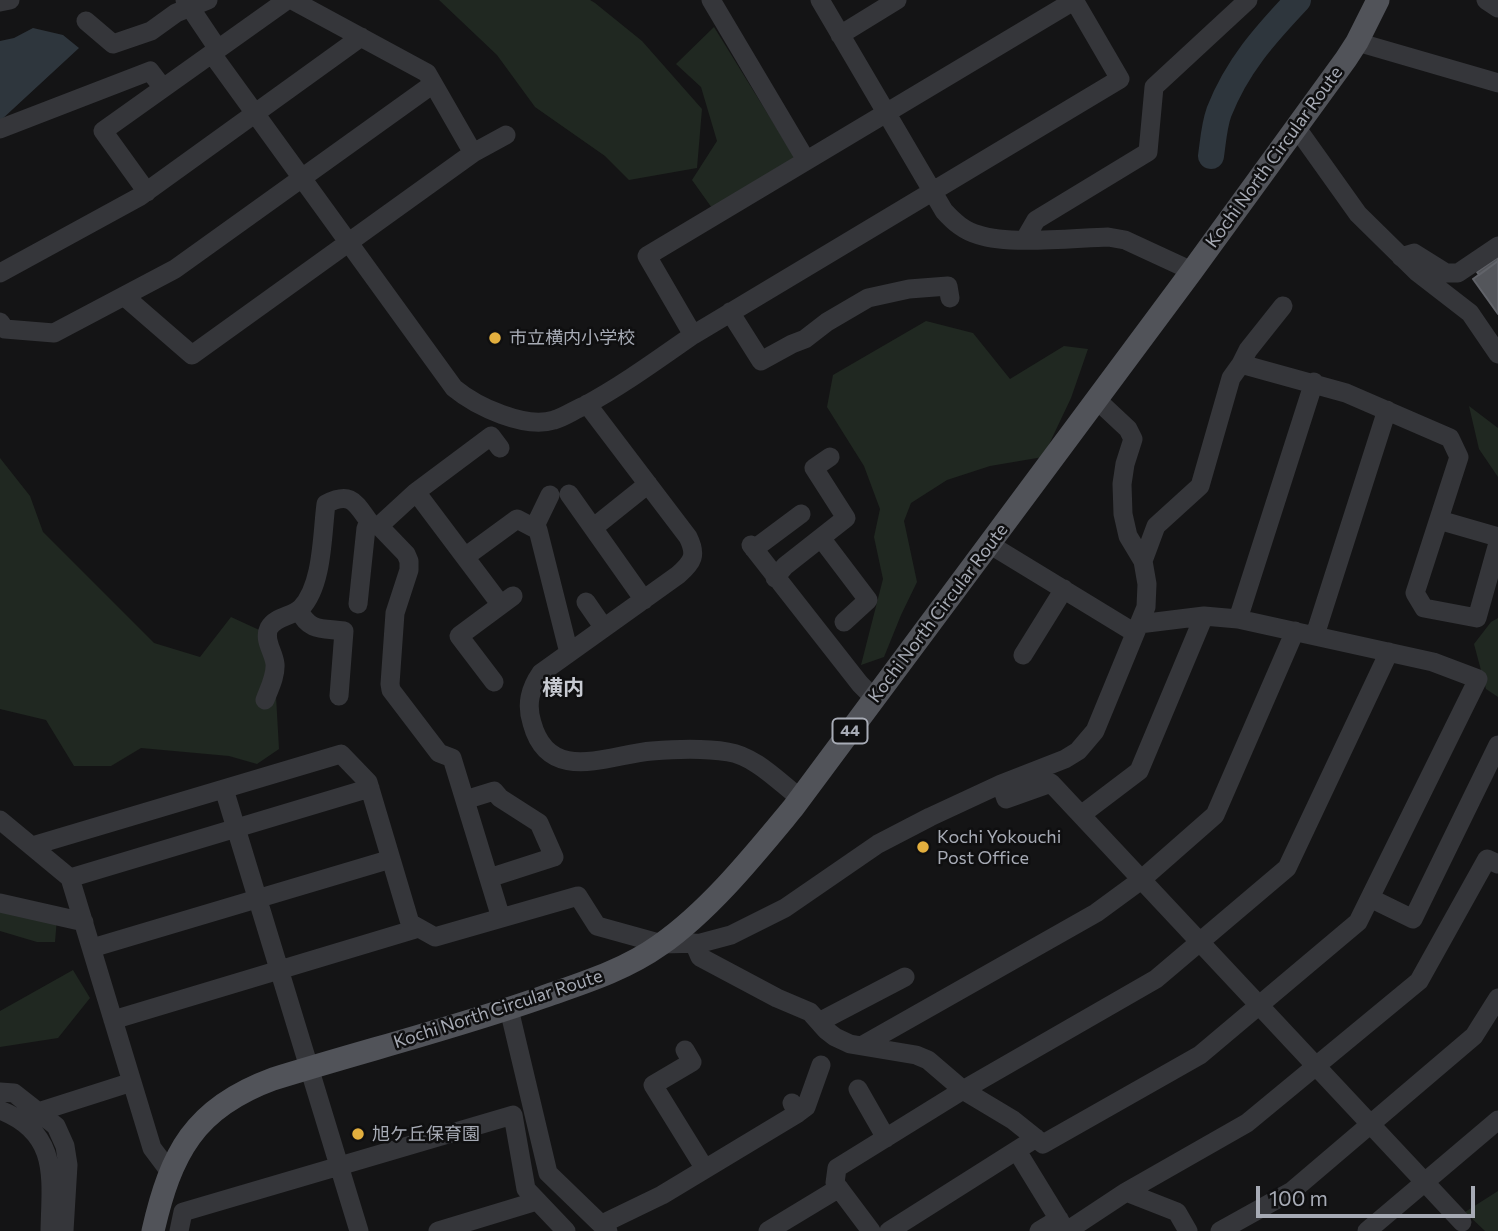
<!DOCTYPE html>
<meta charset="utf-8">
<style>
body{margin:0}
#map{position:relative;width:1498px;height:1231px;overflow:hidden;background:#141415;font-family:Commissioner,sans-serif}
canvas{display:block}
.scale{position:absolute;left:1256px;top:1186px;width:219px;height:32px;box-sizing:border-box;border:4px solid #a7abb5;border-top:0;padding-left:9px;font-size:21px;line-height:24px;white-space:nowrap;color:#a7abb5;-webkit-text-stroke:5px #0f0f10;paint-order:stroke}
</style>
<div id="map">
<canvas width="1498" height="1231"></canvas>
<div class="scale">100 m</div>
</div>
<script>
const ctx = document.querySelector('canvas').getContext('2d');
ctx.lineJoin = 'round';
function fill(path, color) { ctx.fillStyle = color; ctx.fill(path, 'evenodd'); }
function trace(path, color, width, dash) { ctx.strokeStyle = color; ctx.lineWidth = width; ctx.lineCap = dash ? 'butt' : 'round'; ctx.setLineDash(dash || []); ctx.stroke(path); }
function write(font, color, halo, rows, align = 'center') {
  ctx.font = font + ' Commissioner,"Noto Sans JP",sans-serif'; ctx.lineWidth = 5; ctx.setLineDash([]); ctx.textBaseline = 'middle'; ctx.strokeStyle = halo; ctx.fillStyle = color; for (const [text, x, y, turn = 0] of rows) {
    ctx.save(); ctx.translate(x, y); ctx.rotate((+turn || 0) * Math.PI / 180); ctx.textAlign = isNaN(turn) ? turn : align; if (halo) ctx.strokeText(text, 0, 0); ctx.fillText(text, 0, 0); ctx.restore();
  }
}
fill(new Path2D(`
 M439 0H590L595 3 642 41 702 109 697 168 629 180 605 156 535 107 497 55Z
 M714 27 795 158 712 208 692 180 717 141 701 87 676 64Z
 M926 321 973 333 1010 379 1064 346 1088 349 1071 398 1043 457 990 466 947 480 911 503 904 521 917 582 901 615 884 657 861 665 883 579 874 537 880 509 864 466 827 407 833 375Z
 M1469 406 1498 428V477L1479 449Z
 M0 458 30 496 43 532 154 643 200 657 231 617 268 634 276 696 279 749 257 764 229 756 141 748 111 766H74L46 720 0 709Z
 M1498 618V697L1486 689 1474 644 1491 622Z
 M0 902 57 918 55 942H37L0 931Z
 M73 970 90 998 58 1038 0 1047V1011Z
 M1498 1191V1231H1485L1465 1212Z`), '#202821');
fill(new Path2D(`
 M33 28 63 35 79 48 0 121V41L14 38Z`), '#2e363d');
trace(new Path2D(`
 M1211 156C1213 142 1214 126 1219 112 1237 66 1265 35 1298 0`), '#2e363d', 26);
const building = new Path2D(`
 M1498 257V261L1479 275 1477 272Z
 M1498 261V314L1473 279Z`);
fill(building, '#54565b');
trace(building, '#616369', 2);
trace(new Path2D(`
 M185 0 218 49
 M292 0 427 73 473 153
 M711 0 806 160
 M820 0 944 211C954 222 964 231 979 235 1008 245 1074 238 1108 237L1125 240 1192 271
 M1486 0 1498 8
 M0 2 10 0
 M86 21 113 44 151 31 176 13 208 0
 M840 35 897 0
 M1357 42 1498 83
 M212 54 454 388C477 407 525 429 554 420 565 417 574 410 584 406 623 385 657 360 693 335L1120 79 1074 0
 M1296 127 1358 214 1417 272 1470 313 1498 354
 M0 129 150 71 163 88
 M147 192 103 131 287 0
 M1025 239 1036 220 1148 152 1154 87 1248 0
 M1401 257 1414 253 1446 273H1458L1498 246
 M0 273 139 197 361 37
 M124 296 192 355 473 153 506 135
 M730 312 761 361 792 344 805 339 827 322 868 298 909 289 948 286 950 298
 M0 322 5 329 54 333 175 269 433 84
 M693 335 647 256 1075 0
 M1241 364 1248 350 1283 306
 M587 404 688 537C697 555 693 562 678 575L541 673C530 689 526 704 532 723 549 786 610 754 652 751 676 749 704 748 728 752 755 756 779 782 800 798
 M500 448 491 436 416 492 379 526 406 554 409 561V570L395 613 390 684 391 690 439 753 452 758 501 918
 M416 492 501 605
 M569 494 644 600
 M1439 520 1498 537
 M534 528 550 495
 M593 528 648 484
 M821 538 868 600 844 622
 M989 544 1135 633
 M751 545 860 684 874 698
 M754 549 801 514
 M465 557 517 519 538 530 569 653
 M1143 561 1156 526 1200 486 1231 378 1241 364 1346 393 1450 438 1459 457 1415 593 1424 608 1477 618 1498 543
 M775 578 785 566 846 518 814 468 830 457
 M586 602 604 628
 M358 604 366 528 371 524
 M299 610C309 632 323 628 344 631L339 696
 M1238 619 1314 382
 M1315 635 1387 410
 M1023 655 1064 589
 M494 682 459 636 513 596
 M265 700C269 689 276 676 275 664 274 652 263 640 269 628 276 616 292 617 301 608 323 585 322 534 326 504 353 490 356 505 371 524L379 526
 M1001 784 1006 799 1051 783 1462 1222
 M224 789 359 1231
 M465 800 494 791 500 798 539 823 554 857 489 878
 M1081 815 1139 771 1204 616
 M0 820 70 878 152 1148 170 1172
 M32 846 341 754 368 782 410 923 435 937 578 896 597 926 662 944 701 943 731 935 785 908 878 844 930 817 1001 784 1065 759 1078 751 1095 731 1146 607 1147 584 1143 561 1128 536 1123 514 1122 484 1125 464 1133 439 1128 429 1097 400
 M70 878 370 788
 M1370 898 1413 919 1498 745
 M0 903 84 922
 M694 943 700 957 777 998 810 1012 826 1030 835 1037 850 1044 916 1055 928 1060 963 1090 1013 1120 1043 1144 1200 1055 1358 922 1478 679 1433 662 1238 619 1204 616 1139 624
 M92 948 391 859
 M509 1009 548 1173 608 1231
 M113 1020 419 928
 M819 1022 905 977
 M863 1045 1096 913 1141 880 1215 815 1295 631
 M685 1050 692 1062 653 1085 705 1169
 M858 1089 886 1138
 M0 1092 14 1093 56 1126 65 1146 68 1165 64 1231
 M0 1110C60 1133 51 1179 50 1231
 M38 1112 132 1082
 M798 1113 806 1107 821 1065
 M1017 1151 1066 1231
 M1126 1192 1177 1212 1188 1231
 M602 1224 662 1195 798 1113 792 1103
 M179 1231 183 1212 513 1115 526 1189 566 1231
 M438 1231 537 1201
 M768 1231 839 1188
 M871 1231 835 1183 837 1168 963 1090 1156 979 1287 868 1389 652
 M889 1231 1036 1138
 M1039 1231 1059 1219
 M1067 1231 1126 1192 1247 1123 1419 981 1487 859 1498 864
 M1220 1231 1292 1191 1474 1036 1498 998
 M1367 1231 1498 1120`), '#35363a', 19);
trace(new Path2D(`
 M153 1231C171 1153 194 1108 273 1079 363 1051 455 1028 543 997 583 983 625 970 660 945 710 910 754 855 793 808L1192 271 1346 59 1357 42 1378 0`), '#515359', 23);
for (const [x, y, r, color] of [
 [495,338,7,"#e3af3e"],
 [923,847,7,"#e3af3e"],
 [358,1134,7,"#e3af3e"]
]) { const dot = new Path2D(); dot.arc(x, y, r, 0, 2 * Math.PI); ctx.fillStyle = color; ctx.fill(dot); trace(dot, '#0f0f10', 2.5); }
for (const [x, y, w] of [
 [850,731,35]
]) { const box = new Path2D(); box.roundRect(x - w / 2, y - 12.5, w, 25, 5); ctx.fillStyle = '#0f0f10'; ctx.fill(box); trace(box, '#a7abb5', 2); }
write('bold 16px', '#a7abb5', null, [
 ["44",850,731]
]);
write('18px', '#a7abb5', '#0f0f10', [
 ["Kochi North Circular Route",1274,157,-54],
 ["Kochi North Circular Route",938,613,-53],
 ["Kochi North Circular Route",498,1009,-18]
]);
write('18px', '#a7abb5', '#0f0f10', [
 ["市立横内小学校",509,338],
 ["Kochi Yokouchi",937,837],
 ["Post Office",937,858],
 ["旭ケ丘保育園",372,1134]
], 'left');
write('bold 21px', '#c7cad1', '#0f0f10', [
 ["横内",563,688]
]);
</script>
